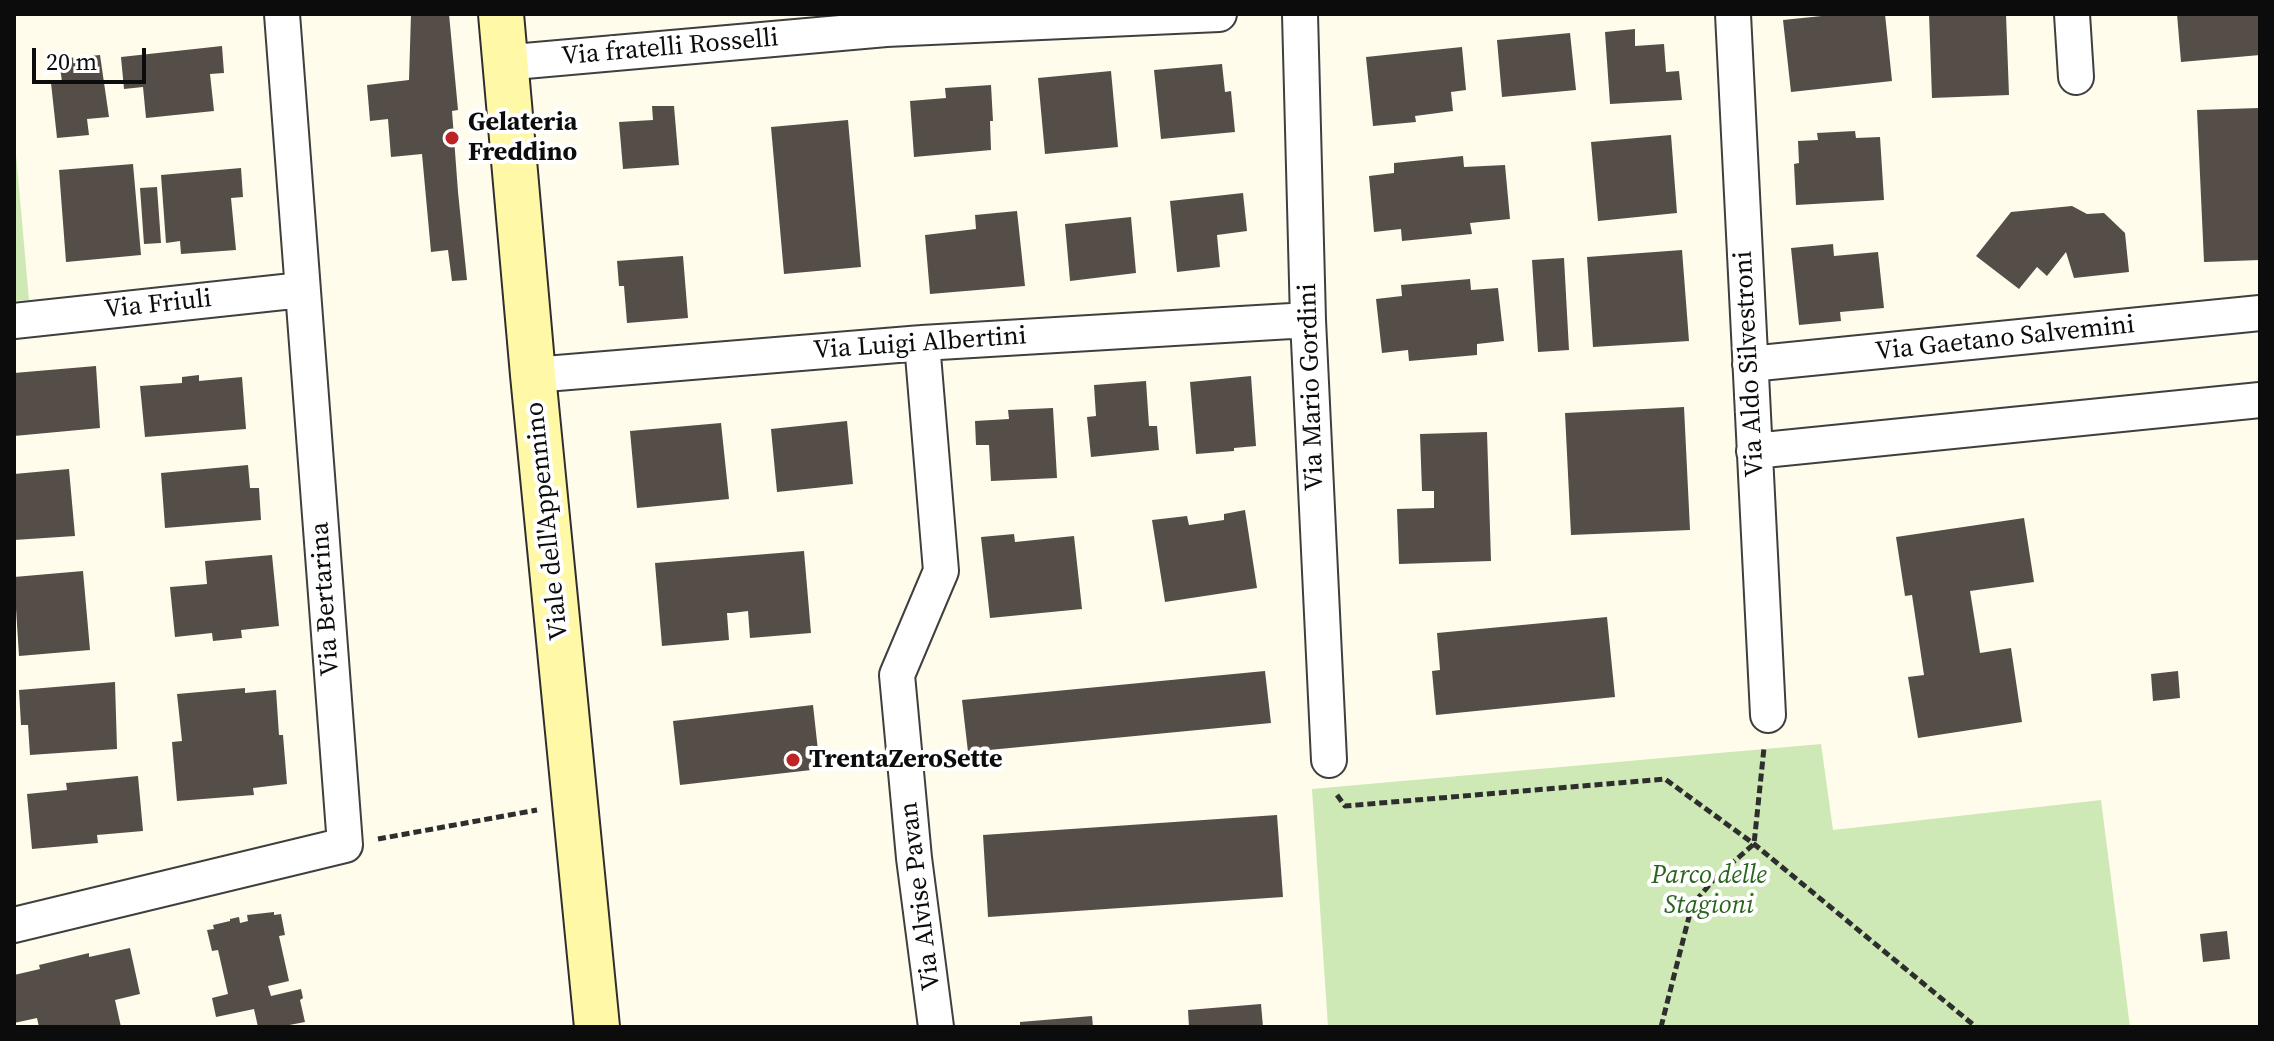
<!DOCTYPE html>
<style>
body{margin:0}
#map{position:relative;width:2274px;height:1041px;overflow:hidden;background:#fffcec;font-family:"Source Serif 4",serif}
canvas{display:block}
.frame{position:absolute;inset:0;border:16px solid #0c0c0c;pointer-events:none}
.scale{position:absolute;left:32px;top:48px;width:114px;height:36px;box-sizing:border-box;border:4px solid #0c0c0c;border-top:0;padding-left:10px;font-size:24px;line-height:28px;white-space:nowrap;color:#0c0c0c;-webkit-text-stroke:6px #fff;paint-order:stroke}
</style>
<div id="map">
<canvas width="2274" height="1041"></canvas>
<div class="frame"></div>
<div class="scale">20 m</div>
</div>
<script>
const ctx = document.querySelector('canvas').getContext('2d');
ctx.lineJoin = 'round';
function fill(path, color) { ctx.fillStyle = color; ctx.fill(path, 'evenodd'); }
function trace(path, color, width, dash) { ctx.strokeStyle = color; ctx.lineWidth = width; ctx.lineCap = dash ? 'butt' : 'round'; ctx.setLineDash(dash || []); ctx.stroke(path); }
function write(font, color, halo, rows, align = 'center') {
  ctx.font = font + ' "Source Serif 4",serif'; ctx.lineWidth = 8; ctx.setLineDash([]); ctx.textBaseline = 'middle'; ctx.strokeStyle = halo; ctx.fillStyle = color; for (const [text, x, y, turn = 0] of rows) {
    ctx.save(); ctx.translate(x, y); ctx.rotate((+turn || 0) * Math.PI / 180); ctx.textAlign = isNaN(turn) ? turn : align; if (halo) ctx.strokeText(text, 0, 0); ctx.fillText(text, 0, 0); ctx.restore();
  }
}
fill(new Path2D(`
 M14 132 29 300 14 301Z
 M1821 744 1833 830 2101 800 2130 1027H1328L1312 789Z`), '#cee9b5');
fill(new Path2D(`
 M411 14H449L458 110 452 111 458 192 467 280 452 281 448 250 431 252 422 154 391 157 388 119 370 121 367 85 409 80Z
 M1841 14H1885L1892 81 1791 92 1783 20Z
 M1929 14H2006L2009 95 1932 98Z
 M2177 14H2260V55L2181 62Z
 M1635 29V46L1664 44 1666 72 1679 71 1682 100 1610 104 1605 32Z
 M1570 33 1576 90 1502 97 1497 40Z
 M222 46 224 73 210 74 214 111 146 118 143 87 124 89 121 57Z
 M1462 47 1466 90 1451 92 1453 111 1415 116 1416 122 1373 126 1366 57Z
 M100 55 109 117 87 119 89 135 57 138 51 83 62 82 59 59Z
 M1222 64 1225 92 1231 91 1235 132 1161 139 1154 70Z
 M1111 71 1118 147 1045 154 1038 78Z
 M991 85 993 121H990L991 150 914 157 910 101 946 98 945 88Z
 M652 106H674L679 165 623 169 619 122 653 120Z
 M2259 108 2260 260 2204 262 2197 110Z
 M848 120 861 267 784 274 771 127Z
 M1855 131 1856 138 1880 137 1884 200 1796 205 1794 164 1799 163 1798 141 1818 140 1817 133Z
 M1671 135 1677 213 1598 221 1591 142Z
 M1463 156 1464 167 1505 165 1510 219 1470 223 1472 234 1402 241 1401 229 1374 232 1369 176 1394 173V163Z
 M133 164 141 255 66 262 59 170Z
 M241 168 243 197 231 198 236 250 181 254 180 241 166 243 161 175Z
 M157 187 161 243 144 244 140 188Z
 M1243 193 1247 231 1217 235 1220 267 1177 272 1170 201Z
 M2072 206 2087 214 2104 213 2125 233 2129 272 2074 278 2066 252 2047 276 2037 267 2019 289 1976 256 2011 212Z
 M1017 211 1025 286 930 294 925 235 976 229 975 215Z
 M1131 217 1136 273 1070 281 1065 224Z
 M1833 244 1834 256 1878 252 1884 308 1840 312 1841 321 1799 325 1791 248Z
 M1682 250 1689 341 1593 347 1587 257Z
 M683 256 688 318 627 323 624 286H619L617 261Z
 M1564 258 1569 350 1538 352 1532 260Z
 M1470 279 1471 290 1498 288 1504 341 1477 344V355L1409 361 1408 350 1382 353 1376 299 1402 296 1401 285Z
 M96 366 100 428 14 436V373Z
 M199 375V381L242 377 246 429 145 437 140 386 182 383V377Z
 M1251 376 1256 446 1234 448V451L1196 454 1190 382Z
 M1146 381 1149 426H1157L1159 450 1091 457 1087 417 1096 416 1094 385Z
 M1684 407 1690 530 1571 535 1565 413Z
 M1053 408 1057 478 991 481 989 445H976L975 421 1009 419 1008 410Z
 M847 421 853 484 777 492 771 429Z
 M721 423 729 499 637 508 630 431Z
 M1487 432 1491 561 1399 564 1397 509 1434 508V491H1422L1420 434Z
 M248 465 250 488H259L261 520 165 528 161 473Z
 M69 469 75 536 14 540V474Z
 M1245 510 1257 588 1165 602 1152 520 1187 516 1189 525 1224 520V514Z
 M2024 518 2034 582 1970 591 1980 653 2011 648 2022 722 1918 738 1908 677 1924 675 1912 595 1905 596 1896 537Z
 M1014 534 1015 542 1074 536 1082 609 990 618 981 537Z
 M804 551 811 633 750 638 748 611 732 613H727L729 640 662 646 655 563Z
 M272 555 279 626 241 630 242 638 213 641 212 633 175 637 170 587 207 584 205 561Z
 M83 571 90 650 19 656 14 577Z
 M1607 617 1615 697 1436 715 1432 671 1440 670 1437 633Z
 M1265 671 1271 723 968 752 962 700Z
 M2178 671 2180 698 2153 701 2151 674Z
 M115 682 117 749 30 755 28 725H21L19 690Z
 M245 688V693L276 690 279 735H283L287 784 253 788 254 795 177 801 172 742 182 741 177 694Z
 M813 705 820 769 680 785 673 721Z
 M138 776 143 831 97 835 98 843 32 849 27 794 67 790 66 783Z
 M1277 815 1283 897 988 917 983 835Z
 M274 912V915L281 914 285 935 279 936 289 981 268 986 271 996 301 989 303 998 300 1000 305 1022 279 1027H258L254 1009 216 1017 212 998 228 994 218 950 212 951 207 930 214 929 213 925 230 921V919L239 917 240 923 248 921 247 915Z
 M2227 931 2230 959 2203 962 2200 934Z
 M130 948 140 994 115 1000 121 1027H39L37 1018 14 1023V975L40 969 39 965 89 953V957Z
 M1261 1004 1263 1027H1189L1188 1010Z
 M1092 1016 1093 1027H1020V1022Z`), '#554e48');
const street = new Path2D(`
 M1300 14 1308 320 1329 760
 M1733 14 1768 715
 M2072 14 2076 77
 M505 57 525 61 886 29 1219 14
 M14 321 302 290
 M922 343 941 571 897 675 914 858 936 1027
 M1750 364 2260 313
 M533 375 922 343 1308 320
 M1754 451 2260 400
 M14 925 345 845 282 14`);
const secondary = new Path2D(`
 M501 14 533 375 597 1027`);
trace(street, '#3f3f3f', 38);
trace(secondary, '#2e2e2e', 48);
trace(new Path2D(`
 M1337 795 1345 806 1665 779 1754 844 1976 1027
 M378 839 537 810
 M1661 1027 1692 905 1717 876 1754 844 1764 748`), '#2e2e2e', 5, [8, 4]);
trace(street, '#fff', 34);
trace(secondary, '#fff8a7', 44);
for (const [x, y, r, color] of [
 [452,138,8,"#be2325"],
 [793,760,8,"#be2325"]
]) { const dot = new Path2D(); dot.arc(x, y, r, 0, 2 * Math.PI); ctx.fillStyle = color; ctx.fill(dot); trace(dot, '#fff', 3); }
write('26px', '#0c0c0c', '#fff', [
 ["Via fratelli Rosselli",670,48,-5],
 ["Via Friuli",158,305,-6],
 ["Via Gaetano Salvemini",2005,339,-6],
 ["Via Luigi Albertini",920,344,-4],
 ["Via Aldo Silvestroni",1750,364,-93],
 ["Via Mario Gordini",1312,387,-92],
 ["Viale dell'Appennino",548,521,-96],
 ["Via Bertarina",326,599,-94],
 ["Via Alvise Pavan",921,896,-97]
]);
write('bold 26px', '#0c0c0c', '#fff', [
 ["Gelateria",468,123],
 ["Freddino",468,153],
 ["TrentaZeroSette",809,760]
], 'left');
write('italic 26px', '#29641c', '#fff', [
 ["Parco delle",1709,876],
 ["Stagioni",1709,906]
]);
</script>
